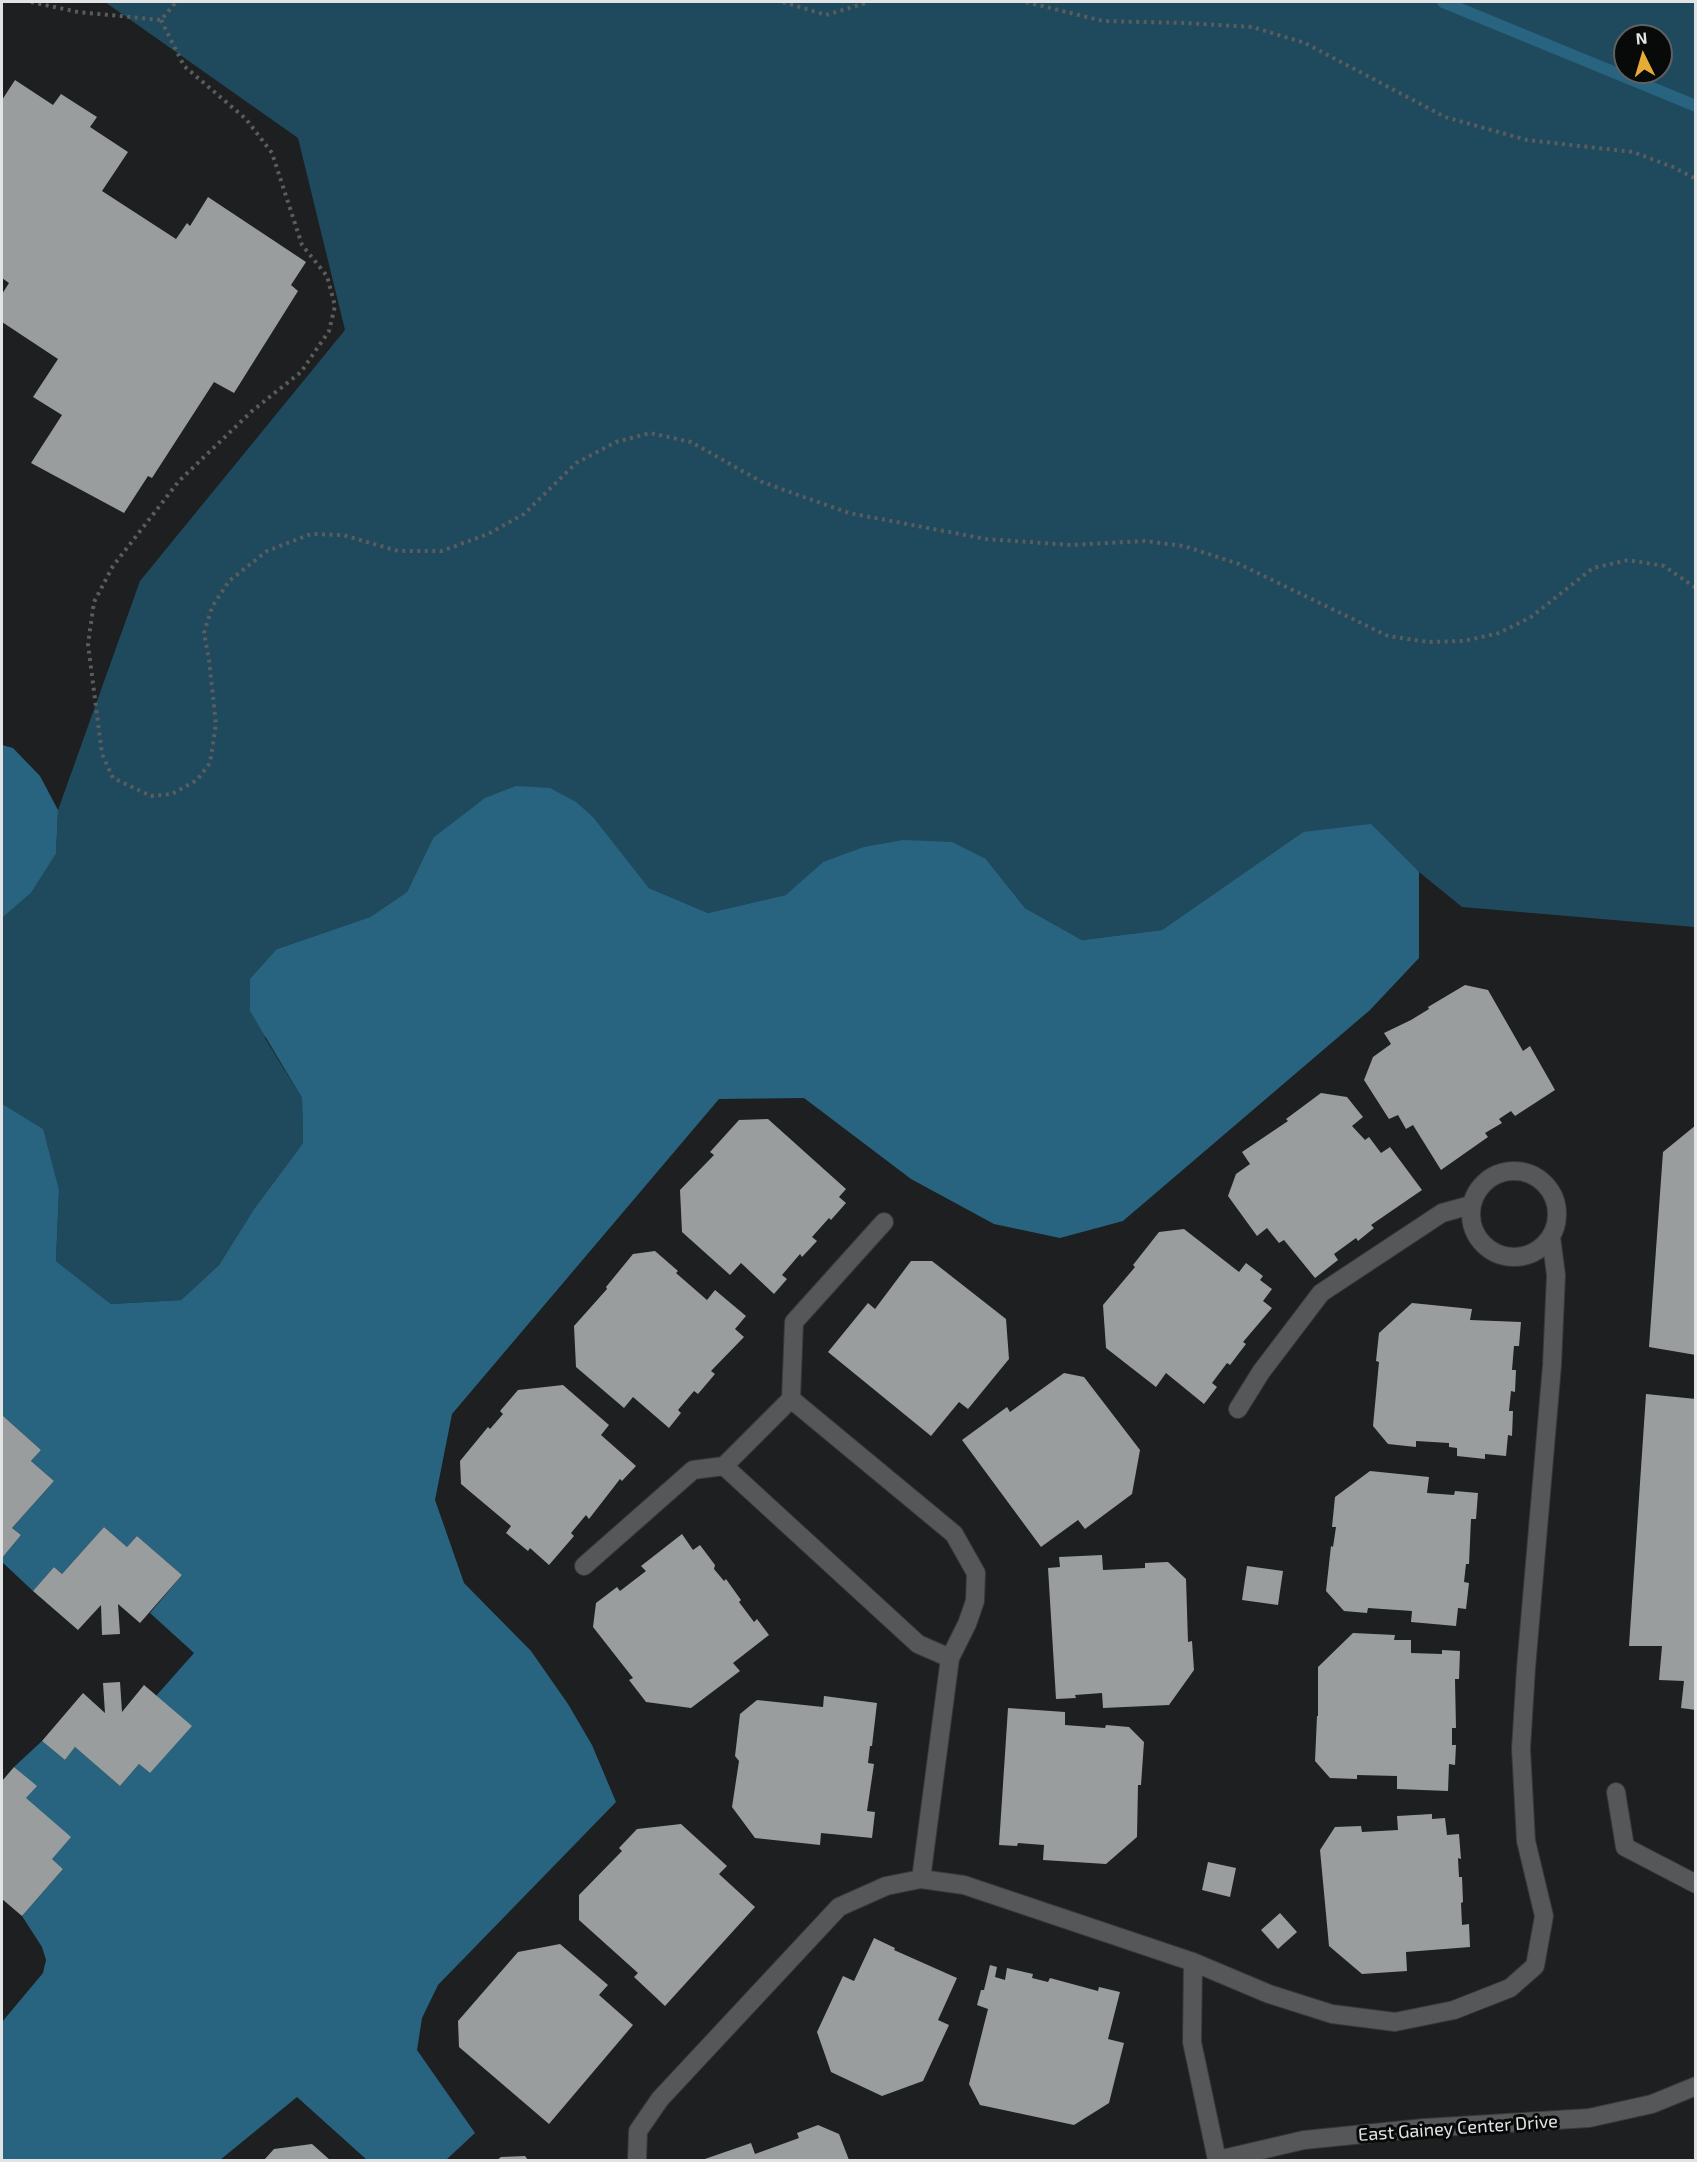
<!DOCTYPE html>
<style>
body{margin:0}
#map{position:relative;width:1697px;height:2162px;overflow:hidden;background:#1d1f20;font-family:"Exo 2",sans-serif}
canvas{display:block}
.frame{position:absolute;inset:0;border:3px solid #e2e3e4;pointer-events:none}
.north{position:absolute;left:1613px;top:24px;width:60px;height:60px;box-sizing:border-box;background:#080909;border:2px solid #5f6061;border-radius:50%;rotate:355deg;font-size:16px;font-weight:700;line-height:24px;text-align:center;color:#e2e3e4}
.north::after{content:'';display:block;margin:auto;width:21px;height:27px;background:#e6ac36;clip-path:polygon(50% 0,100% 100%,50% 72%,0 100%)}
</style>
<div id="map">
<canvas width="1697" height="2162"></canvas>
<div class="frame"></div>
<div class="north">N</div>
</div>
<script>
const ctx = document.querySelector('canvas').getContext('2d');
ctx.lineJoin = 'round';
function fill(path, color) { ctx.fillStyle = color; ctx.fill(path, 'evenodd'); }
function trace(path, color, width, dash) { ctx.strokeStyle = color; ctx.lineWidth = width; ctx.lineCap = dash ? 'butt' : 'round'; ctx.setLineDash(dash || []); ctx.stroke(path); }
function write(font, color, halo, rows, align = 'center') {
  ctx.font = font + ' "Exo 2",sans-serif'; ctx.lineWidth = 6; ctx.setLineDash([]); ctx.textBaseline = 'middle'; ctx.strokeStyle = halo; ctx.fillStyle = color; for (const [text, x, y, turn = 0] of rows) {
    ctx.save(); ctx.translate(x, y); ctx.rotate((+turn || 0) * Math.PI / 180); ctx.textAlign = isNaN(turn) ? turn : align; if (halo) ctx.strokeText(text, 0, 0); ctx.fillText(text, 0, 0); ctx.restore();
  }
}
fill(new Path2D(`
 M105 2H1695V927L1462 907 1419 872 1303 832 1162 930 1082 940 1025 908 986 859 823 862 787 895 708 913 649 888 594 818 433 838 407 892 370 917 277 949 265 1038 302 1098 303 1143 254 1209 219 1265 181 1300 111 1304 56 1261 59 1190 2 1104V918L31 893 56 854 58 810 140 581 345 330 298 138ZM1625 36H1661V72H1625Z`), '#1f4a5e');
fill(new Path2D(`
 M2 745 13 748 40 776 58 810 56 854 31 893 2 918Z
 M516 786 550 788 576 802 594 818 649 888 708 913 786 895 823 862 864 847 903 840 952 842 986 859 1025 908 1082 940 1162 930 1303 832 1371 824 1419 872V958L1370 1010 1123 1221 1060 1238 994 1224 911 1179 804 1098 719 1099 452 1414 435 1500 464 1583 531 1651 568 1704 592 1745 616 1802 438 1985 422 2018 417 2050 475 2133 446 2160H367L297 2097 220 2160H2V2022L43 1973 46 1960 42 1947 22 1916 63 1869 52 1859 26 1798 36 1786 14 1767 42 1741 65 1760 75 1747 120 1786 139 1764 150 1773 156 1696 194 1653 150 1613 182 1575 137 1536 127 1547 104 1527 62 1574 54 1567 33 1591 2 1562V1558L21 1535 12 1528 54 1481 31 1461 41 1450 2 1415V1104L43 1129 59 1190 56 1261 111 1304 181 1300 219 1265 254 1209 303 1143 302 1098 250 1011V979L277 949 370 917 407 892 433 838 485 798Z`), '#28647f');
trace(new Path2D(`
 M1443 2 1696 106`), '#28647f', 12);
fill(new Path2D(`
 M15 80 53 105 61 94 97 117 90 127 128 152 102 191 176 239 187 223 190 226 208 197 306 262 291 285 298 291 234 393 214 382 152 478 148 476 124 513 31 463 62 415 33 397 58 359 2 322V294L9 283 2 278V100Z
 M1465 985 1488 990 1523 1051 1530 1046 1555 1090 1515 1116 1511 1111 1499 1119 1502 1123 1485 1133 1488 1137 1441 1170 1413 1125 1406 1129 1398 1115 1389 1119 1364 1080 1373 1057 1391 1044 1384 1033 1411 1020 1429 1009 1428 1007Z
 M1321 1093 1347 1097 1363 1117 1352 1126 1365 1140 1369 1137 1381 1153 1390 1147 1422 1190 1371 1225 1374 1228 1358 1241 1356 1238 1334 1254 1338 1260 1315 1278 1284 1240 1279 1243 1267 1228 1257 1236 1228 1196 1236 1174 1250 1164 1242 1152 1288 1121 1286 1119Z
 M768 1119 846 1189 839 1197 846 1203 831 1220 829 1218 812 1237 817 1241 802 1257 800 1254 782 1275 787 1279 774 1294 741 1263 730 1275 682 1232 680 1190 714 1155 710 1152 739 1120Z
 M1696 1125V1355L1649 1347 1663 1152Z
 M1184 1229 1239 1272 1246 1263 1263 1276 1260 1280 1272 1289 1263 1301 1272 1308 1243 1342 1246 1344 1230 1365 1227 1363 1212 1383 1217 1387 1204 1404 1166 1373 1156 1387 1106 1348 1103 1305 1135 1267 1133 1265 1159 1232Z
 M655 1251 678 1271 676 1273 707 1300 715 1290 746 1316 735 1329 744 1337 711 1371 715 1374 698 1394 694 1391 678 1410 681 1413 669 1428 633 1397 624 1408 576 1367 574 1326 607 1289 606 1287 633 1254Z
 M911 1261H932L1006 1319 1009 1359 968 1409 959 1402 931 1436 828 1352 868 1303 875 1309Z
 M1412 1303 1472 1309 1470 1320 1521 1322 1519 1346H1514L1512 1370H1516L1515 1392 1511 1391 1509 1411H1513L1512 1436 1508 1435 1506 1456 1485 1454V1459L1457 1456V1448L1449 1447V1443L1416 1441V1447L1388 1444 1373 1426 1379 1362 1376 1361 1379 1333Z
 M1064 1373 1084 1377 1140 1450 1132 1494 1085 1529 1078 1520 1041 1547 962 1440 1007 1407 1010 1412Z
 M563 1385 609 1425 601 1435 636 1466 622 1481 620 1479 589 1519 586 1515 571 1533 574 1536 549 1565 530 1548 528 1551 506 1533 511 1526 461 1484 460 1461 488 1427 490 1429 503 1414 500 1411 518 1390Z
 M1646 1394 1696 1399V1710L1681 1708 1684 1681 1659 1680 1662 1646H1629Z
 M2 1415 41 1450 31 1461 54 1481 12 1528 21 1535 2 1558Z
 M1370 1471 1429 1477 1427 1493 1454 1495 1455 1491 1478 1493 1476 1519H1471L1469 1564H1466L1464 1582 1469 1583 1466 1609 1458 1608 1456 1626 1411 1622 1412 1611 1368 1608 1367 1613 1344 1611 1326 1591 1331 1546 1333 1547 1336 1527H1332L1335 1497Z
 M104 1527 127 1547 137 1536 182 1575 140 1623 118 1604 120 1634 102 1635 101 1605 78 1630 33 1591 54 1567 62 1574Z
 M682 1534 693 1550 700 1545 715 1565 714 1569 724 1581 726 1579 741 1600 739 1602 754 1622 757 1619 769 1635 733 1663 740 1671 691 1708 646 1702 629 1680 633 1678 593 1627 596 1603 617 1587 620 1591 646 1571 641 1566Z
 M1102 1555 1103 1570 1145 1568V1563L1168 1562 1186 1579 1188 1642 1192 1641 1194 1670 1169 1705 1103 1708 1102 1693 1075 1695 1076 1698 1056 1699 1048 1568 1060 1567 1059 1557Z
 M1247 1566 1283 1571 1278 1605 1242 1600Z
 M1353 1633 1395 1635 1394 1640H1411V1653L1442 1654V1650L1460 1651 1459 1679H1455L1456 1728H1452V1745H1456L1455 1765 1449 1764 1448 1791 1397 1789V1776L1357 1775V1779L1330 1778 1315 1761 1317 1716H1318V1667Z
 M120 1682 122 1712 144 1685 192 1726 150 1773 139 1764 120 1786 75 1747 65 1760 42 1741 83 1693 105 1713 103 1683Z
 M824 1696 877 1703 872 1746H870L868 1763 874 1764 867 1811 875 1812 872 1838 821 1833 820 1845 755 1838 732 1807 739 1761 735 1756 740 1714 757 1700 823 1707Z
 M1008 1708 1065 1712V1725L1105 1728 1106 1725 1129 1727 1144 1742 1141 1785H1138L1137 1837 1106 1864 1043 1860 1044 1845 1018 1843 1017 1846 999 1845Z
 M14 1767 37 1786 26 1798 71 1837 52 1859 63 1869 22 1916 2 1899V1781Z
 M1432 1814V1819L1445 1818 1447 1835 1459 1834 1461 1859 1458 1858 1459 1877H1462L1463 1902 1461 1903 1462 1925 1469 1924 1470 1947 1406 1952 1407 1971 1362 1974 1329 1946 1320 1850 1335 1827 1361 1826 1362 1832 1398 1830 1397 1816Z
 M681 1824 727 1866 719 1874 755 1907 665 2006 634 1977 638 1973 579 1920V1895L622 1851 619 1848 637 1829Z
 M1208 1862 1236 1868 1230 1897 1202 1890Z
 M1280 1913 1297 1932 1278 1949 1261 1930Z
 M874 1938 895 1948 894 1950 957 1978 938 2020 949 2025 923 2081 882 2096 831 2072 817 2032 843 1976 854 1981Z
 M560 1944 608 1985 599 1995 633 2025 549 2124 459 2047 458 2021 518 1952Z
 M990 1965 997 1967 995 1977 1005 1980 1007 1968 1033 1974 1032 1978 1048 1982 1050 1978 1098 1991 1099 1987 1120 1992 1108 2039 1124 2043 1109 2103 1074 2125 980 2105 969 2084 988 2009 977 2005 981 1990H984Z
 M818 2125 839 2134 849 2160H702L751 2143 755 2154 799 2138 797 2133Z
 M312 2144 330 2160H264L274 2149Z
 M525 2156 528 2160H497L501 2157Z`), '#9a9d9e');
const minor = new Path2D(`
 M1471 1214a43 43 0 1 1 86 0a43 43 0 1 1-86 0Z
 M791 1399 954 1534 976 1573 975 1601 967 1624 950 1658 921 1879
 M1238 1409 1261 1372 1321 1293 1442 1213 1471 1205
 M724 1466 918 1644 950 1658
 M584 1566 693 1470 724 1466 791 1399 794 1322 884 1222
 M1616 1792 1625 1847 1696 1884
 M1193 1962 1192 2042 1217 2160
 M637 2160 638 2131 660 2099 839 1907 886 1886 921 1879 964 1885 1193 1962 1269 1994 1332 2014 1395 2022 1454 2010 1510 1988 1535 1966 1544 1916 1526 1841 1521 1749 1526 1668 1552 1365 1556 1275 1551 1237
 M1218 2160 1304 2140 1424 2128 1589 2118 1652 2104 1696 2086`);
trace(minor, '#37393a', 20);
trace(new Path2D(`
 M31 2 78 12 161 20 176 2
 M783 2 826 15 869 2
 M1026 2 1103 21 1185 23 1252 27 1305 43 1445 117 1527 140 1633 152 1673 167 1696 179
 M161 20 184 66 246 119 272 153 302 245 327 276 335 306 329 331 301 372 252 411 179 481 113 566 94 602 88 644 102 754 113 778 151 796 172 794 197 780 210 763 216 724 209 660 204 633 212 607 229 581 267 551 311 534 343 535 398 551H442L488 534 524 514 576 463 616 442 650 433 691 442 762 482 849 513 986 539 1071 545 1145 541 1184 546 1239 564 1388 636 1428 642 1464 641 1499 633 1531 617 1593 568 1628 560 1664 566 1696 588`), '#5a5c5d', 4, [3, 4.5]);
trace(minor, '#555759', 18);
write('18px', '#e2e3e4', '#080909', [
 ["East Gainey Center Drive",1458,2128,-4]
]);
</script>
